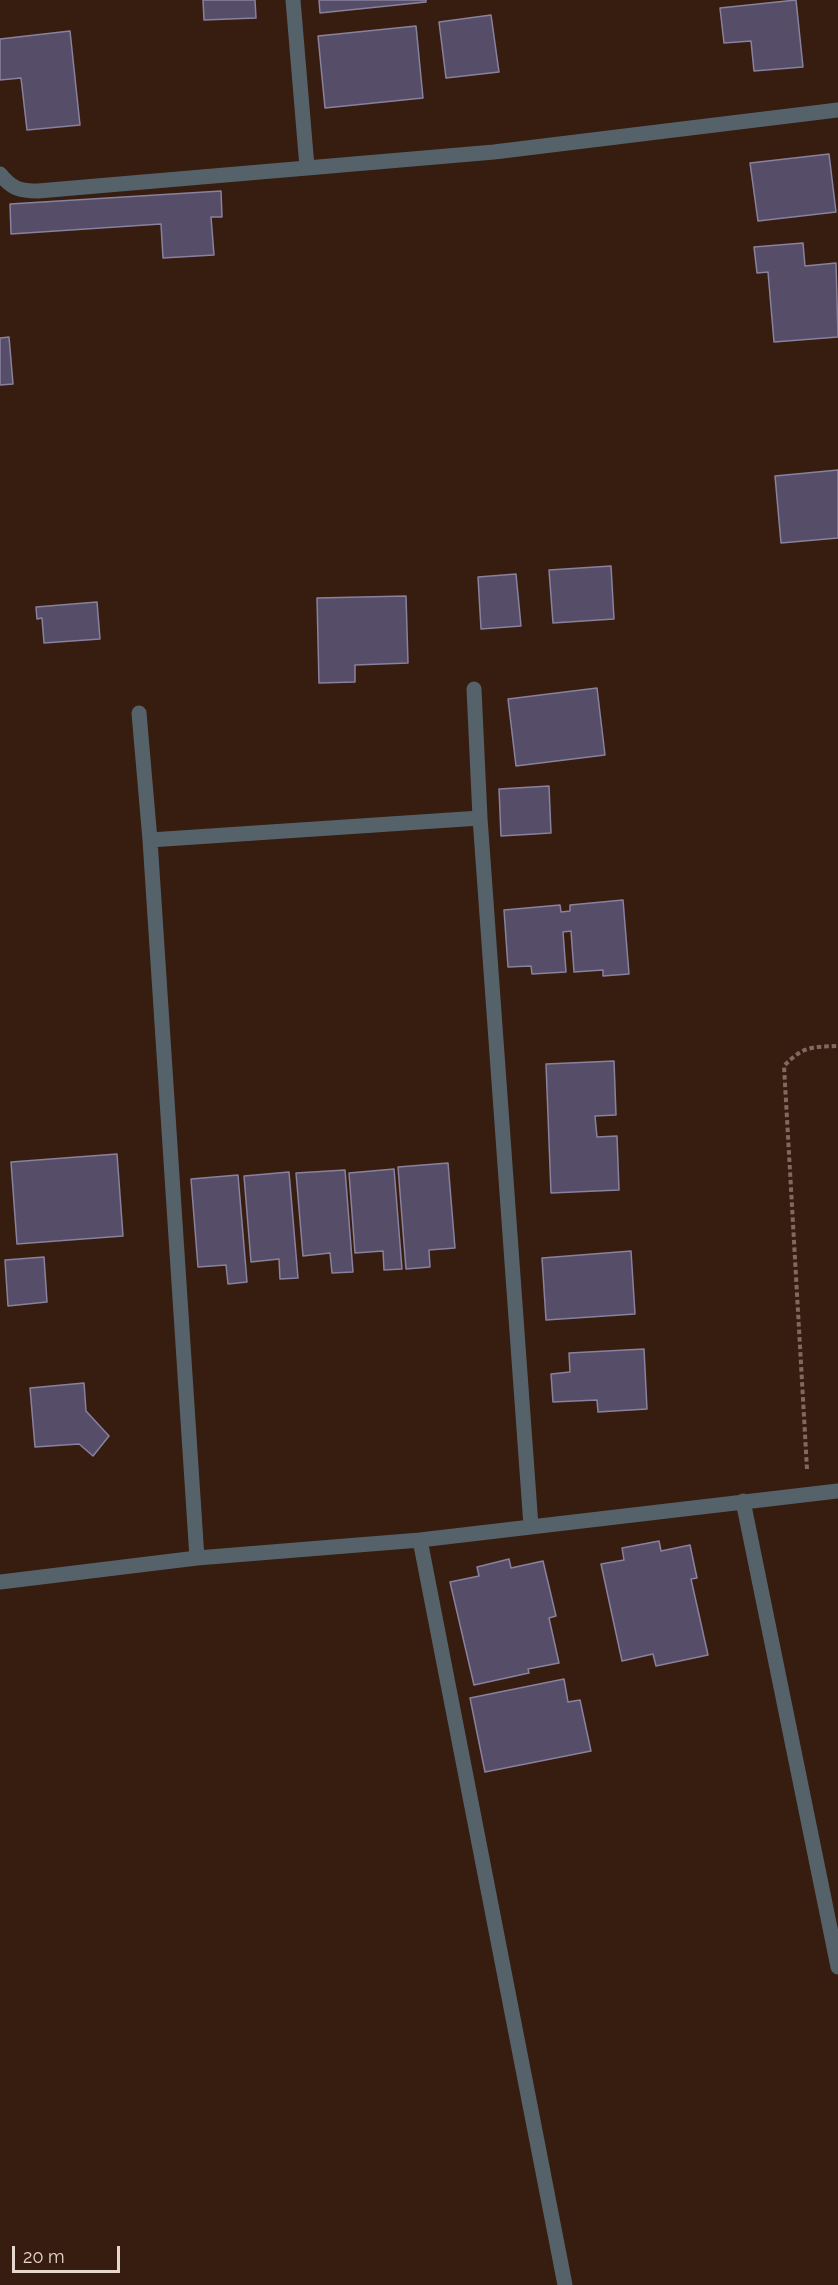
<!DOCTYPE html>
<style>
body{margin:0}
#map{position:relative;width:838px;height:2285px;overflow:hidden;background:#361d10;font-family:Raleway,sans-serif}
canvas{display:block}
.scale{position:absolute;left:12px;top:2246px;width:108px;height:27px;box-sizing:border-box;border:3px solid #e7d6ce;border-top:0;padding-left:8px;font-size:18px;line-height:21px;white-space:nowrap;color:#e7d6ce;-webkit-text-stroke:4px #361d10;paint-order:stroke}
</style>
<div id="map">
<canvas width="838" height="2285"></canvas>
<div class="scale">20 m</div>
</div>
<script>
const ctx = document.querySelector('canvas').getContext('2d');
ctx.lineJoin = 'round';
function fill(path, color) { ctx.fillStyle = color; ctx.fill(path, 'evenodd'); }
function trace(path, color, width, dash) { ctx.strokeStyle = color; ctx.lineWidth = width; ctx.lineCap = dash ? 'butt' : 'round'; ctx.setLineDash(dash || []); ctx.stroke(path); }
const building = new Path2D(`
 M203 0H255L256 18 204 20Z
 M319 0H426V2L320 13Z
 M796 0 803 67 754 71 751 41 724 43 720 8Z
 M491 15 499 72 446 78 439 22Z
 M416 26 423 98 325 108 318 36Z
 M70 31 80 125 27 130 21 78 0 80V39Z
 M829 154 836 212 758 221 750 163Z
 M221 191 222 217H211L214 255 163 258 161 224 11 234 10 204Z
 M803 243 805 266 836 263 838 337 774 342 768 272 757 273 754 247Z
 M9 337 13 384 0 385V338Z
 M838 470V538L781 543 775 476Z
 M611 566 614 619 553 623 549 570Z
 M516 574 521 626 481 629 478 577Z
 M406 596 408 663 355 665V682L319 683 317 598Z
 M97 602 100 639 44 643 42 618 37 619 36 607Z
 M597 688 605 755 516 766 508 699Z
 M549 786 551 833 501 836 499 789Z
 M623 900 629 974 603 976V970L574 972 571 931 563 932 566 972 532 974 531 966 508 967 504 910 560 905 561 912 570 911V905Z
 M614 1061 616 1115 595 1116 597 1137 617 1136 619 1190 551 1193 546 1064Z
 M117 1154 123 1236 17 1244 11 1162Z
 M448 1163 455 1248 429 1250 430 1267 406 1269 398 1167Z
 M394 1169 402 1269 384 1270 383 1251 355 1253 349 1173Z
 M345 1170 353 1272 332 1273 330 1253 303 1256 296 1173Z
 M289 1172 298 1278 280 1279 279 1259 251 1262 244 1176Z
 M238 1175 247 1282 228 1284 226 1265 198 1267 191 1179Z
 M631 1251 635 1314 546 1320 542 1258Z
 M44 1257 47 1302 8 1306 5 1260Z
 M644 1349 647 1409 598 1412 597 1400 553 1402 551 1374 570 1372 569 1353Z
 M84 1383 86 1411 109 1436 93 1456 79 1444 35 1447 30 1388Z
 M659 1541 661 1551 690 1545 697 1578 691 1579 708 1655 656 1666 653 1654 622 1661 601 1564 624 1560 622 1548Z
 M509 1559 511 1568 543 1561 556 1616 549 1618 559 1663 528 1669 529 1673 474 1685 450 1582 479 1576 477 1567Z
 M564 1679 568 1702 580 1700 591 1751 485 1772 470 1698Z`);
fill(building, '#564d68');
trace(building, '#8a819e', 1.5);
trace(new Path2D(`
 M807 1469 784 1066C803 1046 811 1047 838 1046`), '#806a5f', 4, [4.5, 3]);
trace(new Path2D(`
 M293 0 307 167
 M0 174C12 189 20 191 38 191L494 152 838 110
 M474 689 480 818 531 1526
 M139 713 150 840 197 1558
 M150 840 480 818
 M743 1501 838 1967
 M420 1540 565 2285
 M0 1582 197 1558 420 1540 838 1491`), '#56626a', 15);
</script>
